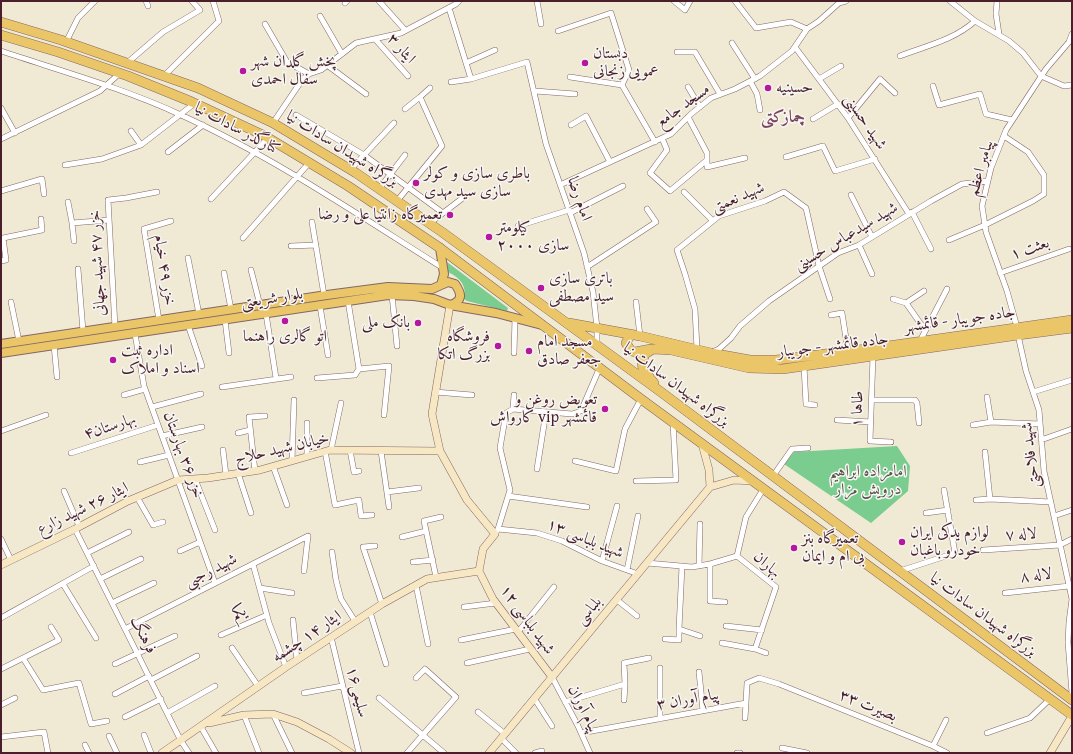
<!DOCTYPE html>
<meta charset="utf-8">
<style>
body{margin:0}
#map{position:relative;width:1073px;height:754px;overflow:hidden;background:#f0ead5;font-family:"Gentium Book Plus",serif}
canvas{display:block}
.frame{position:absolute;inset:0;border:2px solid #4a1f2b;pointer-events:none}
</style>
<div id="map">
<canvas width="1073" height="754"></canvas>
<div class="frame"></div>
</div>
<script>
const ctx = document.querySelector('canvas').getContext('2d');
ctx.lineJoin = 'round';
function fill(path, color) { ctx.fillStyle = color; ctx.fill(path, 'evenodd'); }
function trace(path, color, width, dash) { ctx.strokeStyle = color; ctx.lineWidth = width; ctx.lineCap = dash ? 'butt' : 'round'; ctx.setLineDash(dash || []); ctx.stroke(path); }
function write(font, color, halo, rows, align = 'center') {
  ctx.font = font + ' "Gentium Book Plus",Amiri,serif'; ctx.lineWidth = 3; ctx.setLineDash([]); ctx.textBaseline = 'middle'; ctx.strokeStyle = halo; ctx.fillStyle = color; for (const [text, x, y, turn = 0] of rows) {
    ctx.save(); ctx.translate(x, y); ctx.rotate((+turn || 0) * Math.PI / 180); ctx.textAlign = isNaN(turn) ? turn : align; if (halo) ctx.strokeText(text, 0, 0); ctx.fillText(text, 0, 0); ctx.restore();
  }
}
fill(new Path2D(`
 M447 262 508 308 507 311 467 301 464 299C467 285 460 278 448 272Z
 M897 446 910 466 908 491 871 523 784 464 794 452Z`), '#7acd8f');
const street = new Path2D(`
 M146 1 148 6
 M379 1 405 30
 M537 1 541 24
 M674 1 685 10 690 1
 M735 1 756 28 791 22 807 29
 M950 1 975 21 1009 41 1023 53 1041 76 1064 86 1072 85
 M997 1 996 14 999 34
 M345 3 347 1
 M449 8 471 79 527 62 546 144 584 253 593 292 597 328V345
 M320 16 342 54
 M265 24 287 62 309 74
 M558 31 611 13 629 70 622 85 655 142
 M375 39 408 76
 M66 42 78 18 95 1
 M732 43 755 79
 M795 47 848 118 909 214
 M1 51C61 71 123 88 181 115 273 157 357 214 443 268
 M677 52H695L720 94
 M900 56C926 46 954 40 975 21
 M127 63 163 32 200 10 192 1
 M466 63 495 50
 M327 65 366 94
 M164 76 219 21 213 1
 M570 77 622 85
 M819 79 841 66
 M750 81 757 94 760 110
 M451 82 471 79
 M933 86 939 105 980 94 986 114 1012 120
 M688 87 700 107
 M535 91 575 94
 M1 108 15 133
 M405 109 420 97
 M296 115 364 155 443 213
 M688 117 707 153V167L745 158
 M848 118 880 79 895 93
 M813 119 838 104
 M273 123 302 80 309 74 321 70 356 43 401 33 456 4 459 1
 M571 125 586 116 610 162
 M131 131 141 145
 M662 138 667 150 650 173 670 191 707 160
 M1 139 100 91 120 73
 M168 152 203 125
 M786 157 823 146 835 171 875 159
 M65 165 102 159 141 145 195 103
 M350 170 394 123
 M560 185 671 134 691 114 711 98 735 89 760 76 792 51 807 29 819 21 839 3 846 1
 M379 189 405 155
 M1 191 42 179 44 194
 M684 192 713 221
 M851 195 872 237
 M211 199 268 138
 M397 201 442 146 420 97 430 88
 M68 202 72 223 109 220
 M912 212 931 249
 M570 213 623 186
 M312 222 324 295
 M72 223 74 241
 M430 223 464 197
 M518 226 569 210
 M243 238 309 163
 M949 240 985 225 1033 201 1044 194V175L1028 152 1004 136
 M859 245 872 274
 M291 246 316 245
 M188 258 199 314
 M1 261 6 260 3 238 42 230 41 219
 M587 267 656 222 647 209
 M78 269 83 331
 M251 270 260 305
 M224 273 231 309
 M1000 273 1069 249
 M924 291 906 303 925 330
 M392 295 397 346
 M893 299 906 303
 M348 301 359 369 389 366 384 415
 M11 302 19 341
 M636 302 640 336
 M320 306 328 355
 M266 314 276 378
 M831 315 842 313 848 351
 M159 320 144 229 171 221
 M225 320 229 353
 M188 325 202 366
 M115 327 108 200 126 198 157 192
 M1017 327 1007 291 986 232 982 206 991 168 1006 130 1046 69 1069 42 1072 34
 M135 334 144 386 215 583
 M1018 335 1026 371 1039 410 1044 471 1072 599 1069 622 1068 642 1072 693
 M920 341 947 289
 M54 345 57 377
 M697 349 695 309 685 274 677 250 719 216 765 201 784 192 806 208 819 266 830 299
 M712 352 719 349 731 338 740 326 769 301 838 253 859 245 931 201 962 184 988 181
 M514 353 515 318
 M873 356 870 441 891 442
 M804 366 806 404 815 405
 M317 378 355 375 359 369
 M222 387 291 377
 M435 392 472 395
 M1033 392 1072 380
 M124 395 145 389
 M987 397 991 422 1040 424
 M872 400H915L917 403 919 423
 M152 407 201 394
 M513 409 514 395
 M837 420 871 422
 M973 425 991 422
 M1 431 46 415
 M238 433 250 430
 M162 436 202 427
 M1041 440 1072 429
 M223 450 226 475
 M331 450 341 403
 M350 450 354 472 359 471
 M325 451 335 505 359 500 361 516 372 515
 M381 451 389 507
 M985 452 990 499
 M71 453 158 425
 M307 456V423
 M292 461 294 400
 M575 461 616 471 625 429 641 399
 M140 462 169 455
 M273 466 287 505
 M537 469 546 412
 M255 471 249 417 265 416
 M238 473 251 513
 M773 476 792 449 808 448
 M195 479 215 530
 M636 481 676 480 673 422
 M64 491 79 526
 M387 492 419 488
 M508 496 587 507
 M137 497 153 525 163 522
 M976 500 990 499 1051 502
 M926 513 948 510
 M1054 516 1072 510
 M75 529 181 741 189 753
 M498 529 537 533 562 541 602 561 638 574
 M495 534 498 529 510 490 500 448 506 413 513 409 572 414 581 411 600 367
 M402 537 426 531
 M1 539 11 560
 M375 546 363 547 382 604
 M983 550 1060 545 1072 539
 M180 551 200 542
 M332 552 336 580 341 599 355 621
 M87 553 129 532
 M737 556 746 517 764 488
 M602 561 617 506
 M413 562 433 560
 M647 563 692 567 710 564 737 556 776 587 755 649 766 653
 M253 564 269 623 286 667
 M710 564V601L725 602
 M682 566 679 629 700 636
 M699 566 700 524
 M627 570 638 516
 M304 571 308 536
 M900 571 955 553 944 490
 M436 577 424 521 441 517
 M100 579 141 559
 M63 584 96 638
 M416 585 428 644
 M260 588 292 593
 M1005 593 1069 586
 M617 600 637 616
 M112 603 154 583
 M464 607 496 603
 M370 612 386 664
 M1 618 94 566
 M293 620 297 660
 M726 626 762 630
 M125 629 308 536
 M518 632 554 587
 M221 635 267 615
 M331 637 359 753
 M665 639 679 640V629
 M461 640 516 629
 M722 643 755 649
 M232 648 258 686
 M23 658 43 690 79 683 91 724 107 721
 M467 663 530 649
 M115 664 175 636
 M660 668V719
 M1 669 59 640 51 627
 M699 672 703 711
 M552 677 578 726 590 753
 M151 680 197 656
 M304 693 342 686
 M115 694 149 676
 M379 698 444 753
 M534 698 552 726
 M624 700 625 684
 M565 702 625 684 624 663 649 658
 M1 705 15 698
 M478 712 505 734
 M167 713 215 686
 M273 714 292 753
 M244 715 259 753
 M125 717 161 699
 M745 718 746 703
 M201 727 216 753
 M581 733 746 703 747 683 759 678 779 684 933 746 947 753
 M987 733 1030 718 1050 699
 M144 735 151 753
 M109 736 117 753
 M1 737 44 732 48 753
 M501 738 516 753
 M85 745 89 753
 M933 746 946 720
 M782 748 807 753
 M407 753 456 697 425 669 416 678
 M535 753 542 751
 M737 753H740`);
const secondary = new Path2D(`
 M450 305 432 414 440 451 467 500 495 534 483 549 479 571 493 599 552 677
 M702 444 709 470 710 487
 M710 487 734 480 753 481
 M1 565 75 529 128 501 178 480 208 478 260 470 330 450 440 451
 M209 723 244 715 273 714 297 722 329 739 351 753
 M162 753 286 667 382 604 427 579 479 571
 M489 753 710 487
 M1050 753 1072 716`);
const primary = new Path2D(`
 M441 285 448 282 455 284C462 294 463 301 450 305
 M1 344 327 295 388 287 432 289 441 285 444 274 440 248
 M1 353 388 295 414 296 434 299 450 305 496 313 542 325`);
const highway = new Path2D(`
 M1 22 61 40 198 88 273 123 356 173 442 232 661 392 1072 700
 M1 35 58 52 128 76 192 102 265 136 348 186 440 248 641 399 1072 715
 M569 323 640 336 711 353 750 360H776L874 348 1072 320
 M631 335 628 339 626 343 631 351 635 352 651 349
 M654 383 643 369 642 362 645 354 653 349 671 350 749 368 783 369 1018 335 1072 328`);
trace(street, '#846666', 6);
trace(secondary, '#846666', 8);
trace(primary, '#846666', 10);
trace(highway, '#846666', 10);
trace(street, '#fff', 5);
trace(secondary, '#f7e8c3', 7);
trace(primary, '#ebc669', 8);
trace(highway, '#ebc669', 9);
for (const [x, y, r, color] of [
 [585,63,4,"#b5179e"],
 [243,71,4,"#b5179e"],
 [768,88,4,"#b5179e"],
 [416,183,4,"#b5179e"],
 [450,215,4,"#b5179e"],
 [489,237,4,"#b5179e"],
 [541,288,4,"#b5179e"],
 [285,321,4,"#b5179e"],
 [418,323,4,"#b5179e"],
 [498,346,4,"#b5179e"],
 [529,351,4,"#b5179e"],
 [113,360,4,"#b5179e"],
 [605,409,4,"#b5179e"],
 [902,542,4,"#b5179e"],
 [794,548,4,"#b5179e"]
]) { const dot = new Path2D(); dot.arc(x, y, r, 0, 2 * Math.PI); ctx.fillStyle = color; ctx.fill(dot); trace(dot, '#f6f6f2', 1.5); }
write('16px', '#4a1f2b', '#f6f6f2', [
 ["ایثار ۳",401,49,48],
 ["مسجد جامع",683,106,-36],
 ["شهید حسینی",865,122,56],
 ["کنارگذر سادات نیا",237,129,28],
 ["بزرگراه شهیدان سادات نیا",342,149,32],
 ["پیامبر اعظم",981,168,-74],
 ["شهید نعمتی",738,198,-23],
 ["امام رضا",579,199,71],
 ["شهید سیدعباس حسینی",846,237,-31],
 ["بعثت ۱",1030,249,-19],
 ["خزر ۴۷ شهید جهانی",98,263,-93],
 ["خزر ۴۹ خیام",164,270,81],
 ["بلوار شریعتی",272,299,-9],
 ["جاده جویبار - قائمشهر",960,320,-8],
 ["جاده قائمشهر - جویبار",833,346,-7],
 ["بزرگراه شهیدان سادات نیا",676,385,37],
 ["طاها ۱",858,409,-88],
 ["بهارستان۴",110,427,-18],
 ["خیابان شهید حلاج",282,449,-13],
 ["خزر ۳۶ بهارستان",183,455,70],
 ["شهید فلاحتی",1031,455,-97],
 ["ایثار ۲۶ شهید زارع",83,509,-26],
 ["لاله ۷",1021,535,-4],
 ["شهید بلباسی ١٣",585,539,22],
 ["بهاران",767,565,42],
 ["شهید رجبی",211,571,-27],
 ["لاله ۸",1036,576,-7],
 ["بلباسی",589,611,-50],
 ["یکم",239,613,-23],
 ["بزرگراه شهیدان سادات نیا",983,615,37],
 ["شهید بلباسی ١٢",527,620,54],
 ["فرهنگ",143,635,63],
 ["ایثار ۱۴ چشمه",307,637,-34],
 ["سلیمی۱۶",357,692,76],
 ["پیام آوران ۳",688,700,-10],
 ["بصیرت ۳۳",868,706,22],
 ["پیام آوران",583,709,63]
]);
write('16px', '#4a1f2b', '#f6f6f2', [
 ["دبستان",593,54],
 ["عمویی زنجانی",593,72],
 ["پخش گلدان شهر",251,62],
 ["سفال احمدی",251,80],
 ["حسینیه",776,88],
 ["باطری سازی و کولر",424,174],
 ["سازی سید مهدی",424,192],
 ["تعمیرگاه زانتیا علی و رضا",442,215,"right"],
 ["کیلومتر",497,228],
 ["سازی ۲۰۰۰",497,246],
 ["باتری سازی",549,279],
 ["سید مصطفی",549,297],
 ["بانک ملی",410,323,"right"],
 ["اتو گالری راهنما",285,337,"center"],
 ["فروشگاه",490,337,"right"],
 ["بزرگ اتکا",490,355,"right"],
 ["مسجد امام",537,342],
 ["جعفر صادق",537,360],
 ["اداره ثبت",121,351],
 ["اسناد و املاک",121,369],
 ["تعویض روغن و",597,400,"right"],
 ["کارواش vip قائمشهر",597,418,"right"],
 ["لوازم یدکی ایران",910,533],
 ["خودرو باغبان",910,551],
 ["تعمیرگاه بنز",802,539],
 ["بی ام و ایمان",802,557]
], 'left');
write('16px', '#585349', '#f6f6f2', [
 ["امامزاده ابراهیم",868,472],
 ["درویش مزار",868,490]
]);
write('bold 17px', '#7c465d', '#f6f6f2', [
 ["چمازکتی",783,118]
]);
</script>
